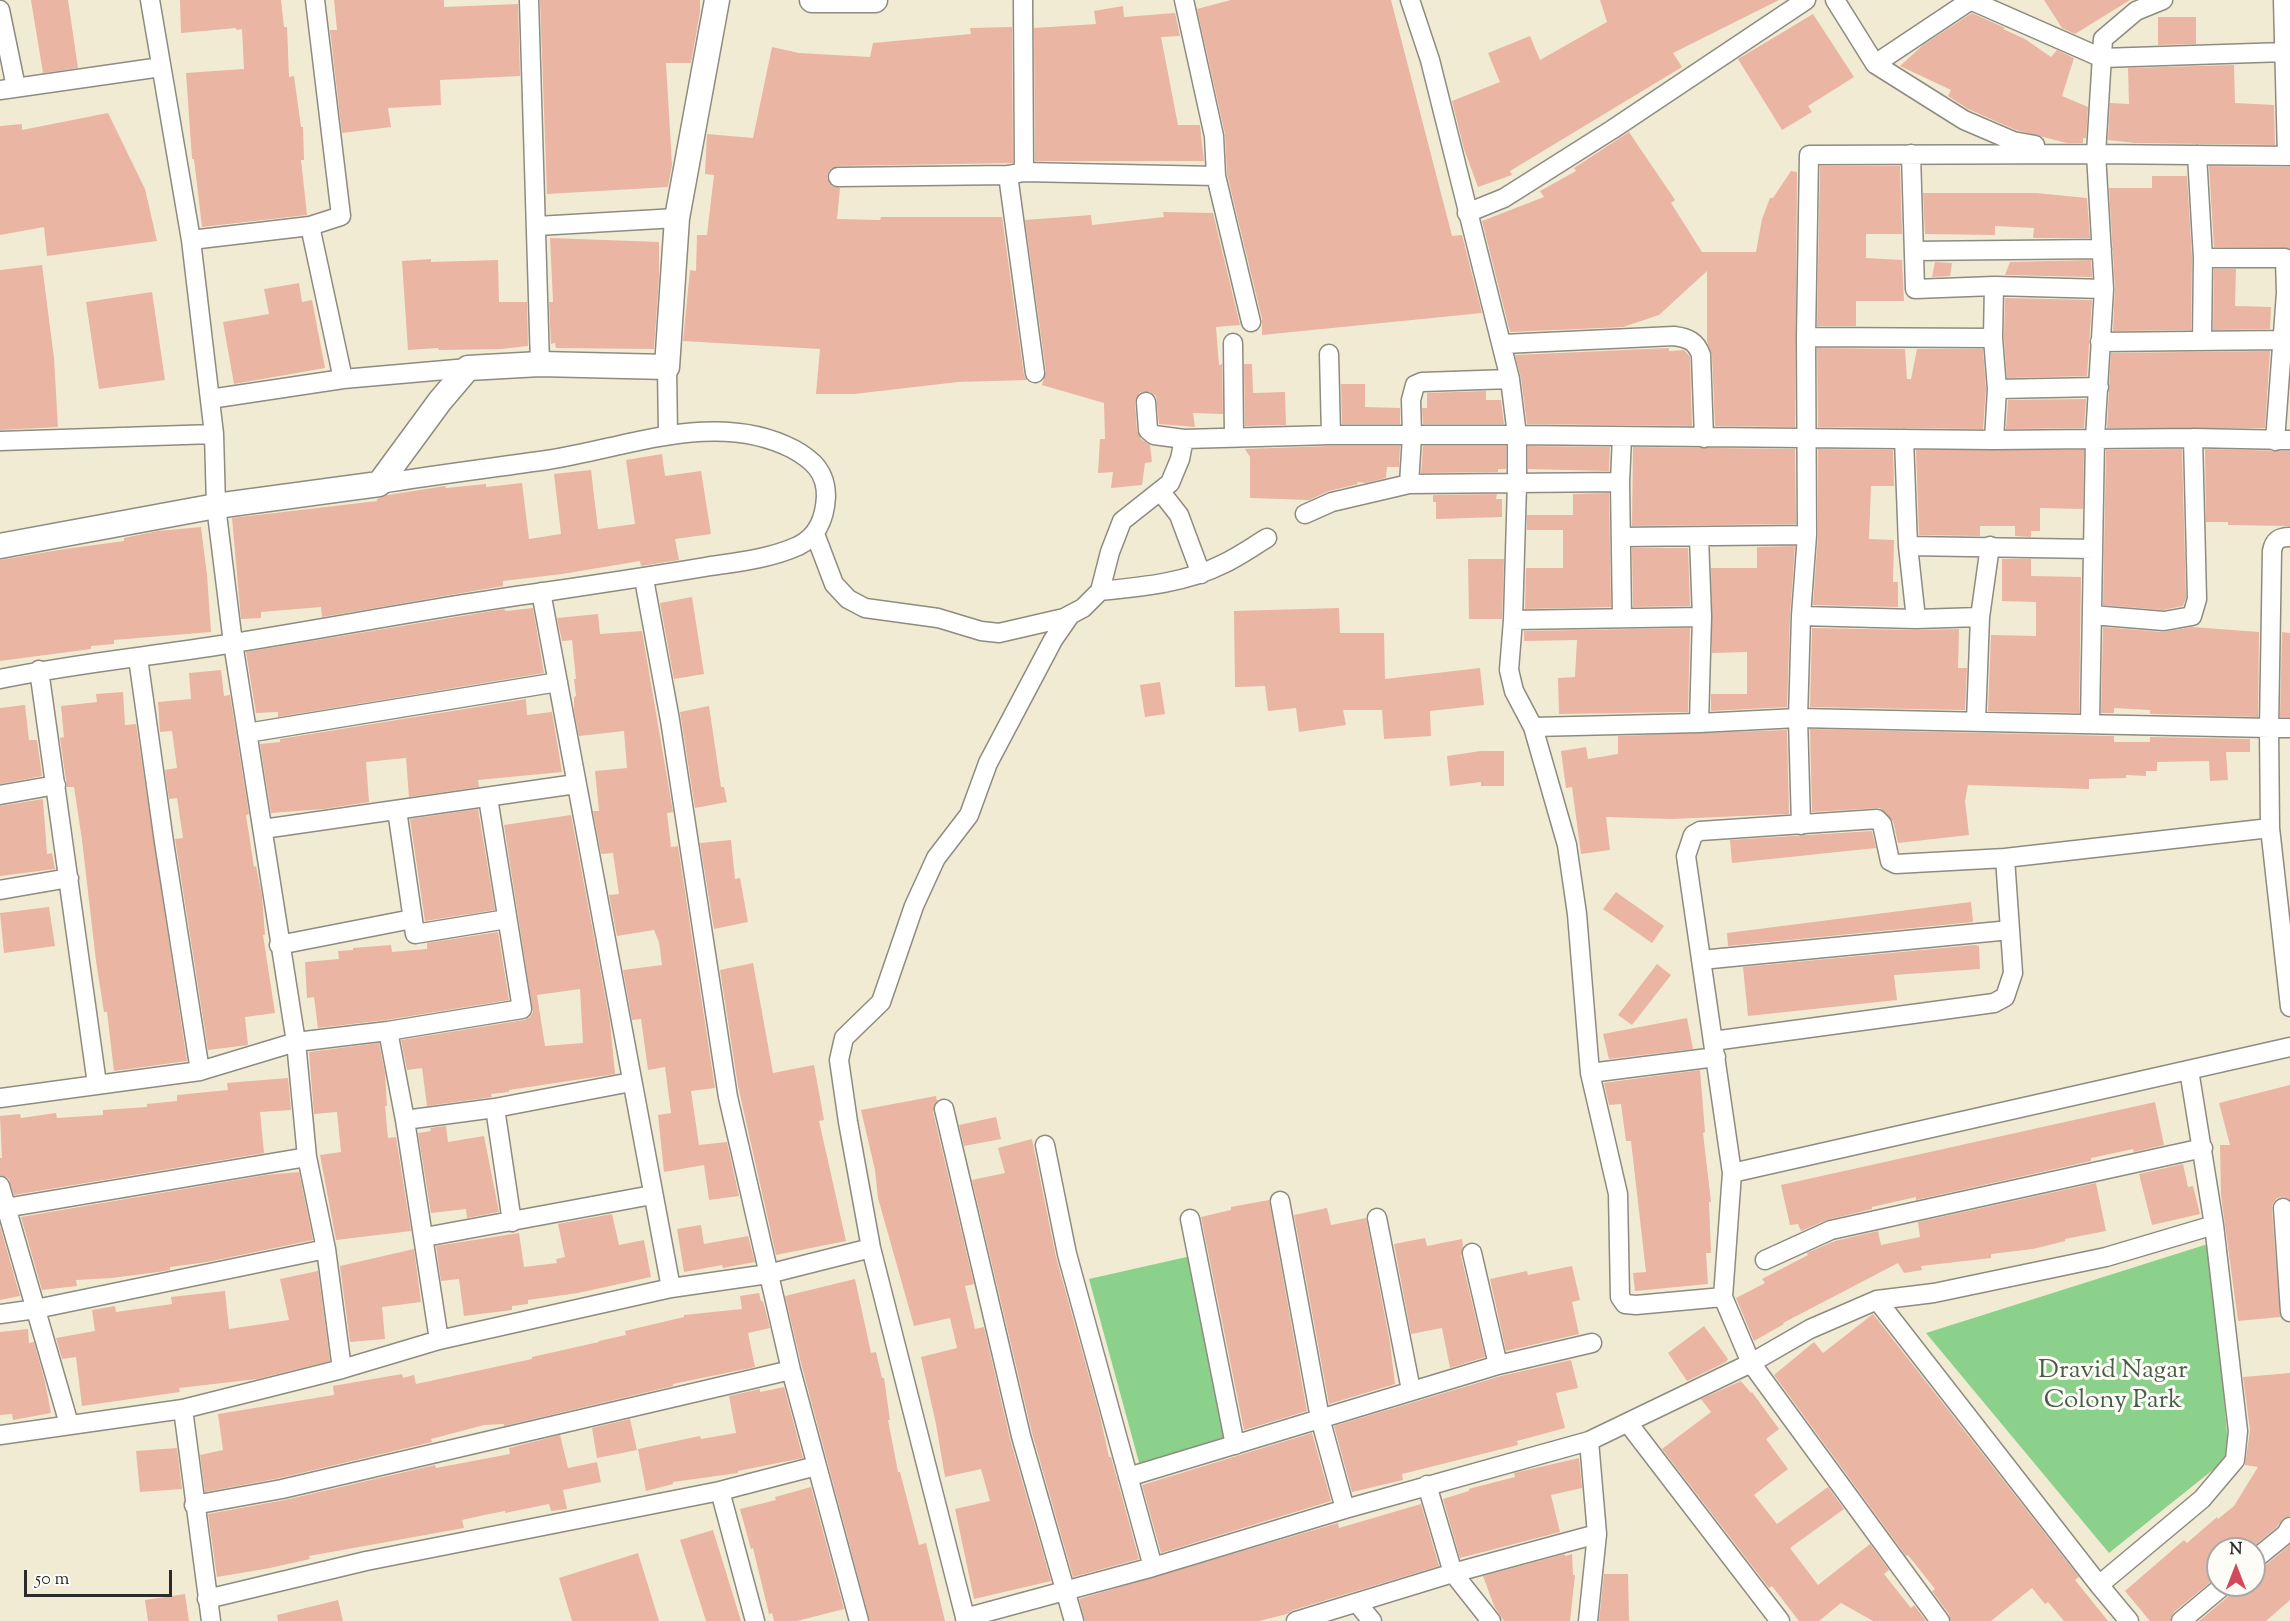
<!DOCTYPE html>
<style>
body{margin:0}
#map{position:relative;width:2290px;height:1621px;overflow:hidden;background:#f1ebd4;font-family:"Sorts Mill Goudy",serif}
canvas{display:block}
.north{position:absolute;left:2206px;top:1537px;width:60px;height:60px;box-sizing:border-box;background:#fdfcf7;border:2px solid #a9a8a5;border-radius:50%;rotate:0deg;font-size:16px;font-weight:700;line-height:24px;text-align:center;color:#2b2b2b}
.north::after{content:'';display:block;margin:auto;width:21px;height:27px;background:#d1495b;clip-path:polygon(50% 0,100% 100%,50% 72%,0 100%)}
.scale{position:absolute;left:24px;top:1570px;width:148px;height:27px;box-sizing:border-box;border:3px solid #2b2b2b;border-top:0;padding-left:8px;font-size:18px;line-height:21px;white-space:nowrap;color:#2b2b2b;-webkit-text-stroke:4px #fdfcf7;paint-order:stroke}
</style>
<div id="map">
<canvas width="2290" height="1621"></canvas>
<div class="north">N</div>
<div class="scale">50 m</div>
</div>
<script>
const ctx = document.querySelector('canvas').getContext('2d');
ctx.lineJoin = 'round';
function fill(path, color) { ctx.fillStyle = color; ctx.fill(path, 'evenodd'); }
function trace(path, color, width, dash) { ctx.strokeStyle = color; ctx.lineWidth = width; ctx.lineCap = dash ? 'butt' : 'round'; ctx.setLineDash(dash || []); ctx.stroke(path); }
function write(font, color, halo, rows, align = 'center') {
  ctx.font = font + ' "Sorts Mill Goudy",serif'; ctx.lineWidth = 6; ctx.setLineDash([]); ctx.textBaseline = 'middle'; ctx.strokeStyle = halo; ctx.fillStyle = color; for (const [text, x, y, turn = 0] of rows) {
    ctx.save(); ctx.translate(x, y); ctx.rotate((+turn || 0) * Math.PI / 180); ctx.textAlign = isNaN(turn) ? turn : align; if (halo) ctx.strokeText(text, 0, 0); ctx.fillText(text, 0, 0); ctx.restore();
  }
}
fill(new Path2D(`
 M2211 1243 2229 1457 2109 1553 1926 1333Z
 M1191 1256 1229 1445 1140 1466 1089 1279Z`), '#8cd18b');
fill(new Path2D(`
 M31 0H68L78 68 43 73Z
 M180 0H281L284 27H287L289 77 294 76 301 127H303L304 160H301L307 215 202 227 194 159H192L186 73 244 69 242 29 236 30V28L181 33Z
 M334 0H444V7L518 4 520 76 440 80 441 105 388 108 391 127 342 133 330 30H337Z
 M540 0H700V12L691 63H666L672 165 668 187 547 194Z
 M1231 0H1391L1452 236 1462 235 1482 313 1262 335V319L1227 174 1225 134 1197 9Z
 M1600 0H1779L1673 53 1682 67 1510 171 1512 175 1478 187 1464 149 1452 101 1500 82 1488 53 1530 36 1540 60 1607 22Z
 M2044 0H2130L2075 34 2062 28Z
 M1123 6 1124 17 1175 13 1180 36 1161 37 1178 125H1200L1204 161H1035L1034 28 1096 24 1094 11Z
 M1972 13 2005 28 2003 29 2025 39 2051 57 2057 50 2074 58 2062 96 2088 107 2086 138H2083V143H2067L2016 130 1968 109 1948 96 1951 90 1900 66 1923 45Z
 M1813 14 1854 77 1808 106 1812 112 1782 130 1738 59Z
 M2158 17H2196V44L2158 45Z
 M1012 27 1013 163 838 166 829 171 827 178 832 186 840 188 837 219 880 220 881 217H1002L1024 375 1027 380 958 382 854 394H816L820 349 683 341 690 270 696 271 697 235H707L714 175 705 174 707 134 753 138 772 47 799 53 870 57 873 43 971 34 970 28Z
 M2234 65 2235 103 2274 105 2275 145 2135 143 2108 140 2110 103 2129 104 2128 68Z
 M108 113 145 189 157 241 47 256 44 227 0 235V126L22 124V130Z
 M1629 132 1675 200 1671 203 1702 252H1756L1762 219 1770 198H1773L1791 171 1797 172 1795 427 1715 426 1712 355 1707 341V271L1659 315 1623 327 1510 332 1482 221 1544 197 1540 191 1576 171 1574 168Z
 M1820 166H1900L1902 234H1866V258L1902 260 1904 301H1856V326H1817Z
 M2209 166 2290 167V248L2214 247Z
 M2152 176H2187L2192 258 2191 330 2113 331 2115 288 2109 188H2152Z
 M1923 193H2036L2087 198 2090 238H2033L2034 228 1995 226V235L1925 234Z
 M1163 212 1213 213 1240 325 1216 327 1219 365 1222 364 1223 414 1193 413 1195 427 1159 424 1156 396 1150 392H1140L1135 402 1137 431 1141 439 1150 445 1152 462 1145 463 1142 485 1111 488 1113 472 1098 473 1100 439H1105L1104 403 1042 385 1046 371 1025 220 1091 215 1092 225 1164 217Z
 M550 238 659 242V278L654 349 556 348 555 343 551 344 549 302H553Z
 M431 259V262L498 260 499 302H527L528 346 501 349 439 350 438 348 408 350 402 261Z
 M2091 260 2092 277 2005 275 2010 262Z
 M1935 262 1952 263 1950 276 1932 277Z
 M42 265 54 358 58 427 0 430V270Z
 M2214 269H2236L2235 306 2271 307 2270 329 2213 330Z
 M299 283 302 302 312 300 325 368 234 384 223 322 269 314 264 289Z
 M152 292 165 380 99 389 86 302Z
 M2005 298 2092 300 2087 376 2007 378 2004 338Z
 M1669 348V351L1684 350 1690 357 1692 426 1527 424 1521 378 1515 355Z
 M1817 348 1905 349 1907 379H1911L1917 349H1983L1986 389 1983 429 1818 427Z
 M2270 351 2265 428H2107L2111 353Z
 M1244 364H1252L1253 393 1285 392 1286 425 1245 426Z
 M1341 384H1365V407L1400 408V424H1342Z
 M1486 391V400H1501L1504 424H1423L1422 408H1427V393Z
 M2086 399 2084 428 2006 429 2008 400Z
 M1331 446H1400L1399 467H1387L1386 478 1366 483 1357 482 1358 484 1329 491 1309 500 1250 498V457L1245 449Z
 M1423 446H1506V469H1498V472L1421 473Z
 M1528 446 1610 447 1609 471 1528 469Z
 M1633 447 1795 449 1796 524 1632 526Z
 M1818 449 1893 450 1894 486H1871L1869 539 1894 540 1893 582H1898V607L1813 605 1818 535Z
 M2182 449 2186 598 2183 606 2163 610 2103 605 2106 450Z
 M2205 449 2290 451V526L2228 525V522H2206Z
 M1916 450H2084L2083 509 2040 508V531H2031V537L2015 536V526H1980V536L1919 535Z
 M662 454 665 476 701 471 711 534 675 539 679 560 641 566 640 561 562 574 503 581V586L322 617 321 607 261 612V618L241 619 232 518 377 501V499L388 495 445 486 446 488 486 484V487L522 483 529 539 561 534 554 474 591 470 598 529 635 524 626 460Z
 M1609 493 1611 607 1525 609 1526 568H1563V530H1527V515H1573V494Z
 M1497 494 1496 499H1502V517L1436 519V502H1433V495Z
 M201 527 207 575 211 632 114 640V644L91 646V649L0 661V560L65 549 124 541V538L158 531Z
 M1795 546 1790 616 1787 707 1711 711V694H1747V652L1712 653 1711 568H1757V547Z
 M1632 548H1688L1690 606 1633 607Z
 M1468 559H1504L1502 619H1469Z
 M2002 559H2031V576L2081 577 2079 713 1988 711 1991 635 2036 636V602L2002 601Z
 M692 597 704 674 674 679 660 603Z
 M533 608 544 673 278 717V712L256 713 246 652 504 609 506 611Z
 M1339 608 1340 633H1384L1385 679 1480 668 1484 705 1430 711 1431 736 1384 739 1382 710H1343L1346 725 1299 732 1296 708 1268 711 1265 686 1235 687 1234 611Z
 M598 614 600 634 642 631 673 812 667 813 671 847 678 846 715 1088 691 1091 699 1145 727 1142 739 1196 709 1200 704 1165 664 1172 658 1115 671 1113 665 1067 648 1070 641 1019 632 1020 623 970 662 965 659 942 654 930 617 936 609 895 619 894 613 853 601 854 593 811H599L595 771 627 768 624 731 579 736 574 710V697L576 696 574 679H576L572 640 562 641 557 618Z
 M2103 627 2163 632 2192 627 2259 632 2258 717 2150 714V710L2114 708V713H2101Z
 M1690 628 1688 712 1559 714 1558 678 1575 677 1577 640 1524 641V631Z
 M1812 628 1916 630 1959 629 1958 668H1967L1965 710 1810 707Z
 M2282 632 2290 633V717H2280Z
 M221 670 224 696 230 695 249 814 246 815 254 867 256 866 262 896 265 935H263L275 1013 245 1017 248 1045 208 1050 175 839 183 838 177 798 169 799 165 770 177 768 172 731 160 732 158 702 191 699 189 673Z
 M1160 682 1165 714 1145 717 1140 685Z
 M123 692 125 725 136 724 187 1061 114 1071 107 1012H104L96 961 82 840 74 787H67L60 738 64 737 61 706 97 702 96 694Z
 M526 699 527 715 552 712 562 772 478 780 479 787 409 797 406 758 366 762 369 802 324 809 271 813 260 744 280 742V739Z
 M25 705 29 740H37L42 776 0 784V708Z
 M709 706 721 787H724L727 802 695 808 680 712Z
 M1810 729 2114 736V742H2150V737L2250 739V752H2226L2228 780 2210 781 2209 761 2157 762V771H2146V776L2126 775V778L2089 779V789L1968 785 1965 801 1969 835 1898 843 1893 821 1880 808 1812 812Z
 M1787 730 1789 814 1671 819 1606 817 1610 850 1581 854 1572 787 1566 788 1561 751 1586 747 1588 759 1618 754V736Z
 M1481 751H1504V786H1481V782L1450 786 1447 756Z
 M43 799 47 854 52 853 55 869 0 876V806Z
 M478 809 495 910 425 921 410 819Z
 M571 815 610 1022 615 1074 509 1090V1092L491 1094 492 1097 427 1106 422 1068 407 1070 401 1040 524 1020 530 1017 533 1012 504 825ZM580 989 583 1043 545 1046 537 995Z
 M1872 831 1876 848 1732 863 1730 840Z
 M731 840 735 879 740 878 748 922 714 929 700 843Z
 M1616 892 1664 926 1652 943 1603 909Z
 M1971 902 1973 922 1728 946 1727 933Z
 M49 907 55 946 4 953 0 913Z
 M498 932 509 1000 386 1020 318 1028 314 997 307 998 305 962 339 959 338 951 353 950V948L391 945 392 952 427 949V943Z
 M1975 945 1979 946 1980 969 1894 975 1897 1000 1748 1016 1743 967Z
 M753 963 773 1073 814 1065 824 1120 819 1121 846 1241 776 1255 738 1086 720 970Z
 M1657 964 1671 975 1632 1025 1618 1015Z
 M1687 1018 1693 1049 1609 1059 1603 1034Z
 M379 1043 385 1073 387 1106H385L388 1138 396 1137 411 1231 336 1240 320 1155 341 1152 337 1112 314 1114 309 1052Z
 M1700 1070 1705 1132 1703 1133 1711 1202H1709L1711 1253H1706L1708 1284 1635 1291 1633 1273 1646 1272 1631 1141H1626L1621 1104 1609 1105 1604 1083Z
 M288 1078 291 1110 260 1112 264 1153 14 1195 8 1178 0 1175V1158H2L0 1116 20 1114 21 1118 56 1113 57 1118 103 1115V1110L147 1107V1104L177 1101V1095L228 1090 227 1083Z
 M2290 1085V1200L2283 1197 2277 1198 2273 1203 2272 1209 2280 1317 2238 1321 2221 1195 2220 1145H2230L2219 1103Z
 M936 1096 937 1101 933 1112 974 1284 965 1286 975 1329 984 1327 1010 1439 1051 1581 974 1599 955 1509 990 1501 981 1469 945 1477 936 1424 921 1357 957 1348 950 1318 914 1326 878 1198 875 1170 861 1110Z
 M2155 1102 2164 1145 2134 1152 2133 1149 2091 1158V1161L1916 1200V1197L1872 1207V1209L1827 1220 1801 1231 1798 1224 1790 1225 1781 1185Z
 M996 1117 1001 1139 964 1146 959 1125Z
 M446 1126 448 1142 484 1136 499 1212 467 1218 466 1209 431 1213 418 1133 431 1131 430 1128Z
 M1032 1139 1056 1257 1100 1416 1109 1457H1111L1139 1559 1073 1577 1032 1433 972 1180 1005 1173 998 1148Z
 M2183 1164 2188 1187 2193 1186 2200 1214 2152 1225 2139 1174Z
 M299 1172 313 1240 207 1262 170 1267V1270L158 1272 112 1278 76 1280 77 1286 42 1290 21 1217 266 1175Z
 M2096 1183 2106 1231 2065 1239V1241L2033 1249 1991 1254V1258L1921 1266 1922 1270 1904 1273 1898 1263 1783 1323 1784 1324 1754 1341 1736 1298 1765 1283 1762 1279 1808 1255 1807 1253 1835 1241 1878 1231 1881 1245 1920 1237 1918 1222Z
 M1269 1200 1307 1411 1244 1430 1201 1217 1231 1210V1207Z
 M1327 1208 1331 1225 1366 1218 1390 1343 1395 1384 1329 1404 1294 1215Z
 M612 1214 619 1245 644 1240 651 1277 578 1293 528 1300V1304L512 1306V1310L464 1316 459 1279 441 1281 436 1246 519 1233 524 1267 557 1263 556 1259 565 1257 558 1224Z
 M701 1225 704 1244 748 1236 755 1262 723 1268 722 1265 684 1272 677 1229Z
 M0 1226 20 1296 0 1300Z
 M1425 1238 1427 1246 1462 1239 1463 1246 1461 1256 1485 1357 1450 1368 1442 1328 1411 1334 1394 1244Z
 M414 1249 421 1302 382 1307 385 1339 350 1342 340 1266Z
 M1572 1266 1580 1300 1572 1302 1579 1334 1506 1351 1490 1279 1527 1271 1528 1275Z
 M318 1271 330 1361 257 1379 179 1388 180 1392 82 1406 76 1357 62 1359 56 1338 95 1331 92 1310 115 1306 116 1312 172 1304 171 1297 225 1291 229 1329 289 1320 280 1279Z
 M855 1279 871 1353 876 1352 882 1378H884L890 1420H888L898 1472H900L919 1545 926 1543 945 1621H870L802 1367 785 1296Z
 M759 1293 761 1301H763L770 1328 748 1333 755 1367 673 1384V1386L504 1426V1424L484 1425 431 1439 432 1442 280 1478 205 1492 200 1455 223 1450 218 1414 334 1395 333 1386 402 1374 403 1378 414 1375 416 1384 532 1359V1357L599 1342V1341L626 1335 625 1331 684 1317V1315L742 1309 740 1296Z
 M1873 1314 2079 1577 2075 1580 2108 1621H2064L2048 1602 2045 1604 2032 1588 1991 1621H1951L1949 1614 1932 1591 1935 1589 1908 1555 1906 1556 1774 1375 1814 1342 1823 1353Z
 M1704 1326 1728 1359 1726 1362 1687 1381 1668 1353Z
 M28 1329 29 1343 34 1342 45 1382 51 1413 13 1420 12 1414 0 1415V1332Z
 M1571 1360 1578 1388 1556 1393 1565 1428 1517 1441 1518 1445 1402 1474 1403 1480 1352 1492 1334 1426 1501 1376Z
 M2290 1373V1516L2284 1518 2277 1527 2250 1549H2218V1576L2174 1612 2170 1621H2150L2125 1591 2184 1540 2187 1543 2217 1517 2218 1519 2234 1506 2258 1467 2245 1465 2250 1430 2243 1377Z
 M1741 1381 1751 1393 1752 1392 1779 1429 1766 1439 1788 1469 1754 1495 1777 1524 1828 1487 1844 1509 1790 1548 1818 1585 1870 1544 1889 1570 1884 1574 1911 1608 1914 1605 1926 1621H1873L1841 1603 1819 1621H1799L1772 1586 1769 1588 1662 1449 1711 1412 1701 1399Z
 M784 1387 803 1458 738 1471V1473L673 1482V1484L646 1491 638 1449 700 1436 701 1439 736 1433 729 1396 760 1389V1392Z
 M630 1419 637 1450 597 1458 592 1428Z
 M1312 1433 1331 1501 1161 1553 1142 1485Z
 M560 1435 568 1468 597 1462 601 1482 563 1490 567 1509 551 1511 549 1504 505 1513V1511L489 1514 462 1520 464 1528 309 1556 310 1559 270 1568 217 1577 208 1514 285 1500 435 1465 436 1468 510 1454 509 1448Z
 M177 1448 182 1489 140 1492 136 1451Z
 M1579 1458 1582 1488 1551 1495 1560 1532 1460 1558 1443 1499 1469 1491V1489L1472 1488 1515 1477 1514 1473Z
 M811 1487 844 1609 797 1621H774L772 1613 769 1614 753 1548 751 1549 740 1509 776 1500 775 1497Z
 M1421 1504 1439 1566 1293 1610 1287 1614 1259 1621H1085L1079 1599 1338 1523 1339 1528Z
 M713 1530 741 1621H706L680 1540Z
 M2290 1545V1600L2266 1621H2199L2231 1594 2235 1585H2254V1571L2261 1569Z
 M638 1553 659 1621H572L559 1578Z
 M1565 1554V1556L1572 1554 1573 1575H1575L1570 1621H1504L1494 1606 1483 1576Z
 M1604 1574H1628L1629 1621H1599Z
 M185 1594 189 1621H148L145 1600Z
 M338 1600 343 1621H278L277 1615Z`), '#eab5a3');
const street = new Path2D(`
 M150 0 191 240 214 434 216 506 233 643 296 1042 307 1157 326 1249 342 1369
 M529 0 540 364
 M1023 0 1024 172
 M1184 0 1214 136 1216 176 1251 322
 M1410 0 1430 60 1510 379 1517 435V484L1513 620 1509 670 1514 691 1533 727 1567 845 1577 914 1590 1073
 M1835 0 1875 64 1964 120 2013 141 2035 145
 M1970 0 2102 58 2285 52
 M2283 0 2287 156
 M0 10 16 87
 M1875 64 1971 0
 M0 90 161 67
 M1911 154 1915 289 1994 286 2104 289
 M2197 155 2203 258 2202 341
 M1008 175 1035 373
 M838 177 1008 175 1024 172 1216 176
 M1467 213 1504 198 1613 129 1806 0
 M310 226 343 379
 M537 226 677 218
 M191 240 310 226 341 216 315 0
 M1914 251 2102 249
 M2203 258H2285L2286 293H2290
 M1994 286 1993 338 1997 389 1994 440
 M1806 337 1993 338
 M2100 342 2283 340
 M1233 343 1234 437
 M1503 344 1674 336C1688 338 1696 341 1701 355L1704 438
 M1329 354 1331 435
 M667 367 668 435
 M1997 389 2099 387
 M210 399 343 379 468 368
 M1146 402 1148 430 1154 435 1184 439 1331 435H1517L1994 440 2193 438 2290 440
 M1622 437 1620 482 1622 618
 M1904 439 1908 546 1916 619
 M0 441 214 434
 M2275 441 2286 293
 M1409 484 1412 436 1411 400 1415 385 1422 382 1510 379
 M1161 492 1179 515 1201 574
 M1305 514 1332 502 1409 484 1620 482
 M815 534 834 584 848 599 865 608 938 618 981 631 999 633 1064 618 1083 608 1100 591 1110 552 1122 521 1170 483 1180 459 1184 439
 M1621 537 1807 535
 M1699 537 1702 617 1699 723 1798 718 2269 728 2270 828 2005 858 2013 973 2005 997 1994 1003 1713 1041
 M2290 537C2279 537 2274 540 2272 551L2269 728H2290
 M1908 546 2093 549
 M644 579 670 720 728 1097 791 1370 859 1621
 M1100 591C1140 587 1186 583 1223 564 1238 557 1252 547 1267 538
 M541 592 671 1288
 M2092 615 2164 621 2192 616 2197 599 2193 438
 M1801 616 1916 619 1980 617
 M1513 620 1702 617
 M138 658 164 842 200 1071
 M39 670 97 1084
 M0 679C71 664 144 657 215 646 325 629 434 607 544 592 598 584 652 576 705 567 737 562 769 559 798 546 818 536 825 518 826 496 826 472 813 460 793 449 716 409 627 448 547 460 491 468 435 475 379 484
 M1976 721 1980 617 1990 546
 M2090 723 2095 438 2104 289 2096 154 2103 39 2136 11 2163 0
 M1533 727 1699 723
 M247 733 558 682
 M0 795 56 785
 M397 810 415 934 507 919
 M1801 825 1798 718 1801 616 1807 535 1806 337 1809 155 2096 154 2290 156
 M2270 828 2290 1007
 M263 829 576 784
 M0 890 69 878
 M279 945 412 919
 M1701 960 2010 930
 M388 1031 405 1120 439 1340
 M1716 1057 1590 1073 1618 1194 1620 1297 1625 1304 1636 1305 1723 1297
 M0 1098 200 1071 296 1042 388 1031 522 1009 488 798
 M495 1108 512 1222
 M944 1109 1021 1436 1074 1621
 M405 1120 495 1108 631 1082
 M1045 1145 1067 1254 1153 1567
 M1732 1173 2290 1047
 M0 1186 69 1424
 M1280 1201 1320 1418 1345 1509
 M5 1208 307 1157
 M2283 1208 2290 1312
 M1377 1218 1411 1390
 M1190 1219 1235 1445
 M425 1237 652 1195
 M1472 1253 1498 1365
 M1765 1260 1831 1230 2203 1148
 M1877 1300 2099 1585 2129 1621
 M0 1314 36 1309 326 1249
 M183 1409 211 1621
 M1628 1423 1780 1621
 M0 1435 183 1409 342 1369 439 1340 671 1288 768 1274 871 1248
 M1128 1477 1498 1365 1592 1343
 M1427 1485 1453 1573 1491 1621
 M720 1491 755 1621
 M194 1505 282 1489 791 1370
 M2254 1560 2286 1534 2290 1527
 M2099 1585 2202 1499 2235 1460 2238 1431 2214 1225 2189 1070
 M207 1599 366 1561 720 1491 816 1466
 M1357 1603 1372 1621
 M965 1618 1153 1567 1345 1509 1589 1441 1751 1363 1810 1329 1877 1300 1934 1293 2106 1257 2214 1225
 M966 1621 871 1248 848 1122 839 1060 844 1038 881 1002 914 906 936 858 969 815 988 763 1053 640 1071 614
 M1296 1621 1453 1573 1597 1534
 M1588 1621 1597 1534 1589 1441
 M1940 1621 1751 1363 1723 1297 1732 1173 1686 856 1693 835 1700 831 1877 819 1882 824 1890 861 1896 864 2005 858
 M2181 1621 2224 1585`);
const secondary = new Path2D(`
 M812 0H875
 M0 546 216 506 379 484 440 401 468 368 540 364 667 367 677 218 717 0`);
trace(street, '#8e8b80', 21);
trace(secondary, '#8e8b80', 27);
trace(street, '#fff', 18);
trace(secondary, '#fff', 24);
write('26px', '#485d48', '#fdfcf7', [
 ["Dravid Nagar",2113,1373],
 ["Colony Park",2113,1403]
]);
</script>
